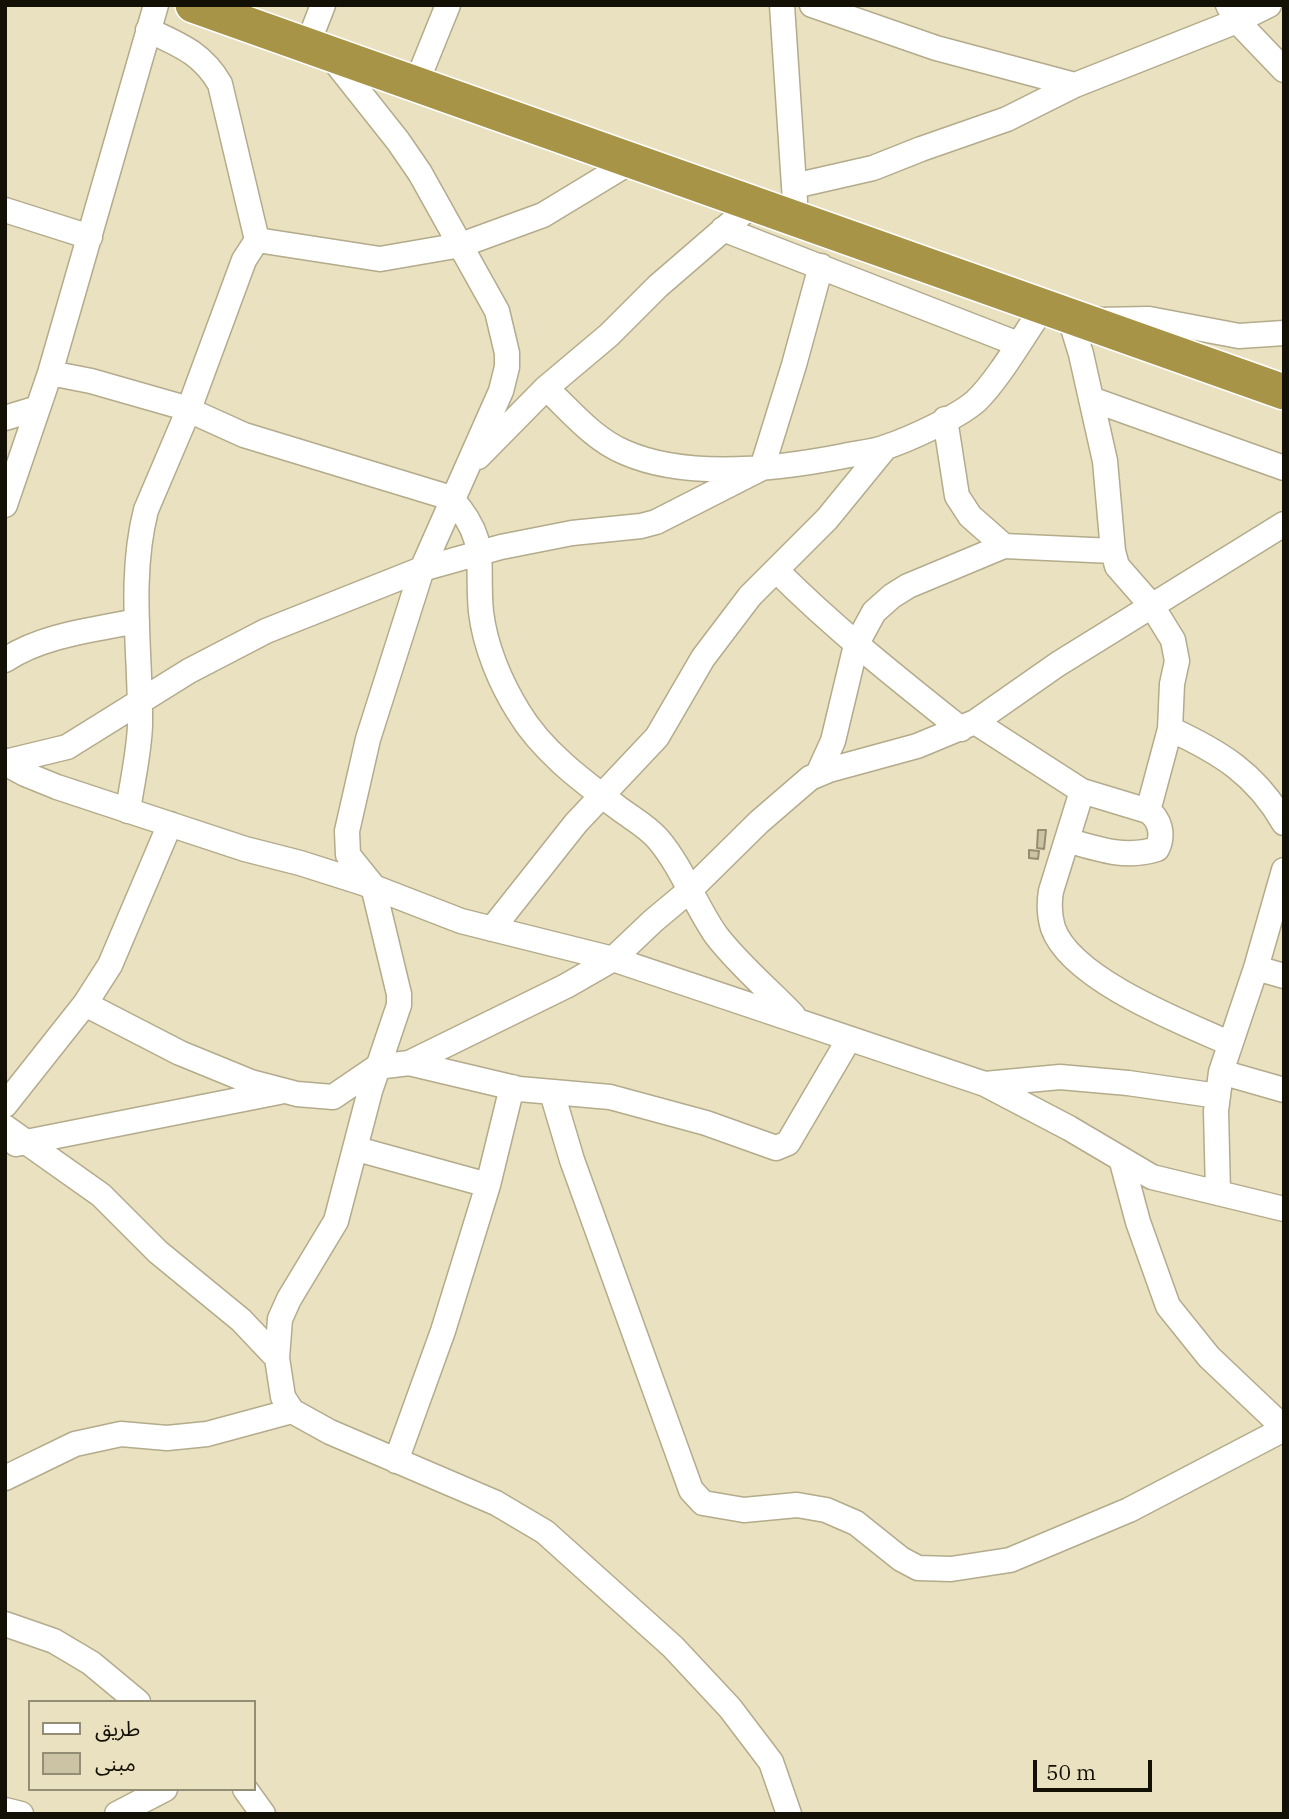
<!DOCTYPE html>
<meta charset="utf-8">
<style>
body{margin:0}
#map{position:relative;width:1289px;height:1819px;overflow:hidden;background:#eae1c0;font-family:"IBM Plex Serif","Noto Sans Arabic",serif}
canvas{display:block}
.frame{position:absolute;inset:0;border:7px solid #131005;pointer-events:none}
.legend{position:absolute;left:28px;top:1700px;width:228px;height:91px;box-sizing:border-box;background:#eae1c0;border:2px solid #948d75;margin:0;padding:9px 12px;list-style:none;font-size:21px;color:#131005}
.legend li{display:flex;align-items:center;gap:14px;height:35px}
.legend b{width:35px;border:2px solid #948d75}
.scale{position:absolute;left:1033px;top:1760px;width:119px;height:32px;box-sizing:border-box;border:4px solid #131005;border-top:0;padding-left:9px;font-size:21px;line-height:24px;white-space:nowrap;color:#131005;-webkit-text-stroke:5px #eae1c0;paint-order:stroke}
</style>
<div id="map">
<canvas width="1289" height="1819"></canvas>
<div class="frame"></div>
<ul class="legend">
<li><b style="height:9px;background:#fff"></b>طريق</li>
<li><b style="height:19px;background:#cbc3a3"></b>مبنى</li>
</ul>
<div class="scale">50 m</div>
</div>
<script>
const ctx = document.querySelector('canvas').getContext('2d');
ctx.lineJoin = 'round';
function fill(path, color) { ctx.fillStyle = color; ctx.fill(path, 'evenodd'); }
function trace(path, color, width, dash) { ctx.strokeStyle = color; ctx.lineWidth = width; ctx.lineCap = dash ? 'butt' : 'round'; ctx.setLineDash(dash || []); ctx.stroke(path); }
const building = new Path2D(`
 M1038 830H1046L1044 849 1037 848Z
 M1029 850 1039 851 1038 859 1029 858Z`);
fill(building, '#cbc3a3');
trace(building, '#958d6f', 2);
const minor = new Path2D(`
 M782 5 795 201
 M812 5 936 48 1075 85 1237 21 1269 5
 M1228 5 1237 21 1284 70
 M307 46 323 5
 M329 54 398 141 420 173 497 311 507 353V367L501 391 422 569 368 739 347 831 348 855 373 886 399 994V1005L370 1091 336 1221 289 1299 280 1319 277 1358 283 1397 292 1411 330 1432 496 1503 545 1532 673 1647 730 1708 771 1762 789 1814
 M416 84 448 5
 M794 186 873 168 921 149 1007 119 1075 85
 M5 210 90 237
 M723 229 1018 344
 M257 240 380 259 461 245 543 215 632 161
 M1069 315 1081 354 1105 461 1113 551 1117 566 1152 606 1173 640 1177 661 1172 684 1170 729 1148 811
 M1097 320 1149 319 1239 336 1284 333
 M50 373 91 381 182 407 244 435 451 498C490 541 476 562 481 612 485 646 500 682 518 711 541 750 581 780 617 807 630 817 647 826 658 839 682 867 695 905 716 935 738 964 768 989 793 1015
 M546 388C570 410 593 439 624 452 687 480 778 469 844 456 858 453 873 452 886 447 910 439 958 417 976 401 999 379 1025 333 1044 306
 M1091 399 1284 468
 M5 418 38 408
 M945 419 957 496 970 516 1004 546
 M478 457 546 388 609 335 658 286 753 204
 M5 505 50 373 156 5
 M776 570C834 628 897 678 961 729
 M5 660C43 635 93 630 137 621
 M975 722 1082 791 1148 811C1160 819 1164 835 1157 849 1126 859 1097 849 1067 840
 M1170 729C1220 752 1256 774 1284 823
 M5 762 67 747 189 671 266 631 422 569 501 547 572 533 641 526 656 522 762 468 794 365 821 266
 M5 763 25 774 57 787 245 849 300 863 363 883 461 921 613 959 985 1084 1069 1128 1152 1177 1284 1209
 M818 774 833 741 856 645 874 612 892 596 908 586 1004 546 1113 551
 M1082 791 1051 891C1049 903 1049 915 1053 928 1071 979 1181 1022 1229 1043
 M128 811C132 782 139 754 140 725 141 654 128 580 146 510L189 409 244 260 257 240 220 84C202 53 180 45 148 30
 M492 929 576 823 657 737 703 658 750 596 827 519 885 448
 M1256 968 1284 976
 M85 1004 180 1053 251 1082 297 1094 333 1097 377 1067 409 1063 519 1089 610 1097 706 1123 776 1148 788 1143 849 1039
 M409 1063 566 986 613 959 653 921 690 890 759 822 810 778 829 770 917 746 975 722 1058 664 1284 524
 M1221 1072 1284 1090
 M985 1084 1060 1077 1128 1083 1218 1096
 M552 1093 572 1160 691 1490 703 1503 744 1510 797 1505 826 1510 856 1523 901 1559 918 1568 951 1569 1010 1560 1129 1510 1284 1429
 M5 1105 85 1004 110 965 170 824
 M5 1127 101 1195 158 1252 241 1320 277 1358
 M16 1144 279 1092
 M357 1149 488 1185
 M1122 1162 1138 1222 1168 1306 1209 1357 1284 1428
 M1218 1193 1216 1111 1221 1072 1256 968 1284 870
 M396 1461 443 1331 488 1185 512 1087
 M5 1478 75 1444 121 1434 167 1438 207 1434 292 1411
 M5 1624 54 1641 91 1663 138 1702
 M245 1789 263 1814
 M5 1810 21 1814
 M117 1814 165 1789`);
const highway = new Path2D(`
 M193 5 1284 392`);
trace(minor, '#b3ab8b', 27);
trace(highway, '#fff', 38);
trace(minor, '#fff', 24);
trace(highway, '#a79447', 35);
</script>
